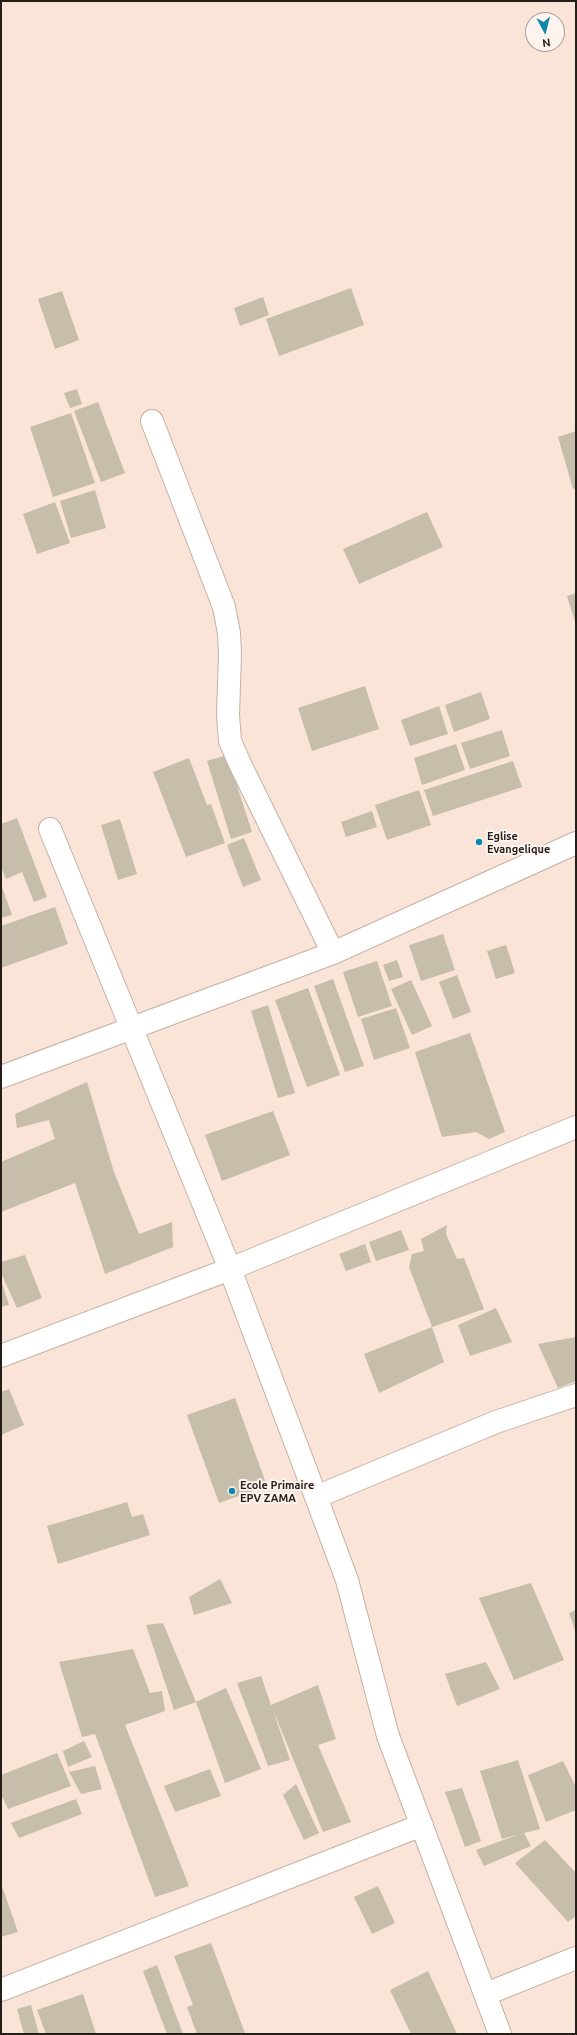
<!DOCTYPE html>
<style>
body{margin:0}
#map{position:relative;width:577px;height:2035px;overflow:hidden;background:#f9e4d7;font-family:Ubuntu,sans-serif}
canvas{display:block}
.frame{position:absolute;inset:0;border:2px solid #241d18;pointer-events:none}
.north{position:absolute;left:525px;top:12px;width:40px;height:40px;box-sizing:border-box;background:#fdf4ef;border:1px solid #a69e99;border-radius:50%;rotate:173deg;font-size:11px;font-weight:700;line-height:16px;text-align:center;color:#241d18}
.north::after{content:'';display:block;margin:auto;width:14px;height:18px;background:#0d88ab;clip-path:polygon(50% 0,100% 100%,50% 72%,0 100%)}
</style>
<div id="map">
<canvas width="577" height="2035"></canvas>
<div class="frame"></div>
<div class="north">N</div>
</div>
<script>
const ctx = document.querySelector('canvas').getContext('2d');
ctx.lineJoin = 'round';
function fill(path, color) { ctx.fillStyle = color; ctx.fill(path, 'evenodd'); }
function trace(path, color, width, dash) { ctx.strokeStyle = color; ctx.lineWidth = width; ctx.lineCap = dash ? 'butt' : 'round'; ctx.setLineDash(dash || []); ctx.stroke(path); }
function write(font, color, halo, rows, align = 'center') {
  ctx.font = font + ' Ubuntu,sans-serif'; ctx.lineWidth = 4; ctx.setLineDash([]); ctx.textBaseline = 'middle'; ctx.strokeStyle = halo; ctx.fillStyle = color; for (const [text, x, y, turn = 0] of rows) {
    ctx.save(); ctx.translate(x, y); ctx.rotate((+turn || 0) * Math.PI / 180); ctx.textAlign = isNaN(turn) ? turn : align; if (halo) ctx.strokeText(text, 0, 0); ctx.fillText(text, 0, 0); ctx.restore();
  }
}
fill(new Path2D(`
 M351 288 364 325 279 356 266 319Z
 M62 291 79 340 55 349 38 299Z
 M263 297 269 315 240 326 234 308Z
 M77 389 82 404 70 408 64 393Z
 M98 402 125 473 101 482 74 411Z
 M71 413 95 483 53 497 30 427Z
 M576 431V488L573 489 558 437Z
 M95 490 106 528 71 538 60 501Z
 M55 502 70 543 37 554 23 514Z
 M427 512 443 547 359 584 343 549Z
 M576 593V625L567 596Z
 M365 686 379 729 312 751 298 708Z
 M481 692 490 719 454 732 445 705Z
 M439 706 448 734 410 746 401 720Z
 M502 730 510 756 470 769 461 743Z
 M456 744 465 770 422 785 414 758Z
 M227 755 252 832 231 839 207 761Z
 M189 758 207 805 211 804 225 843 186 857 153 772Z
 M513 761 522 787 433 816 424 790Z
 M419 790 431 825 387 840 375 805Z
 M372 811 377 827 346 837 341 822Z
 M17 818 47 897 34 902 22 872 6 879 1 867V824Z
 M120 819 137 874 118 880 101 825Z
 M244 838 261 880 243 887 227 845Z
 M1 884 12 915 1 918Z
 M55 907 68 944 1 968V926Z
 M443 934 455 970 421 981 409 945Z
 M506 945 515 973 496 979 487 951Z
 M397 960 403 977 389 981 383 965Z
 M377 961 392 1006 358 1017 343 972Z
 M457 975 471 1012 453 1019 439 982Z
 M333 979 364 1066 345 1072 314 986Z
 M411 980 432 1026 412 1035 391 989Z
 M308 988 340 1075 307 1087 275 1000Z
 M268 1005 295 1093 278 1098 251 1011Z
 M396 1008 410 1048 374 1060 361 1019Z
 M470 1033 505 1132 489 1139 476 1132 442 1137 415 1052Z
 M87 1082 114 1172 139 1234 172 1222 173 1247 105 1274 75 1183 1 1212V1162L55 1139 49 1120 17 1128 15 1114Z
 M273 1111 290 1155 222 1181 205 1135Z
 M447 1225 446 1234 457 1259 464 1258 484 1309 432 1327 409 1267 412 1254 424 1251 421 1239Z
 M401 1230 409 1250 376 1261 369 1242Z
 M365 1244 371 1262 346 1271 339 1254Z
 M25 1255 42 1298 17 1308 1 1273V1262Z
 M1 1280 9 1305 1 1307Z
 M496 1308 512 1342 470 1356 458 1325Z
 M432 1327 444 1362 379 1393 364 1354Z
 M576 1337V1381L558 1388 538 1344Z
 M9 1389 24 1425 1 1435V1392Z
 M235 1398 267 1486 219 1503 187 1415Z
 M127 1502 132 1517 143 1514 150 1535 58 1564 47 1526Z
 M220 1579 232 1603 194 1615 189 1597Z
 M531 1583 564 1660 514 1680 479 1598Z
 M576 1610V1633L569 1613Z
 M163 1623 196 1702 226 1688 261 1769 225 1783 196 1702 174 1710 146 1625Z
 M133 1649 150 1693 162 1691 165 1711 125 1725 189 1886 155 1897 95 1734 82 1737 59 1662Z
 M486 1662 500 1689 457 1706 445 1674Z
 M261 1676 271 1705 318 1685 336 1739 318 1745 351 1822 323 1832 273 1710 290 1760 268 1766 237 1683Z
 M84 1741 92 1757 68 1767 63 1751Z
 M57 1753 71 1786 8 1809 1 1794V1775Z
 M518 1760 540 1829 524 1833 531 1846 484 1866 476 1850 520 1834 502 1839 480 1771Z
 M563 1761 576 1787V1810L546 1822 528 1775Z
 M95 1766 102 1789 81 1794 69 1772Z
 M210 1769 221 1796 175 1812 164 1786Z
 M296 1784 319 1833 304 1840 283 1795Z
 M462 1788 481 1841 465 1847 445 1792Z
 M76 1799 82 1814 19 1838 11 1823Z
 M545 1840 576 1873V1916L568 1922 515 1863Z
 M1 1883 18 1932 1 1937Z
 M378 1886 395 1923 372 1934 354 1897Z
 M211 1943 245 2033 242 2034H197L187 2007 193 2005 174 1956Z
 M157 1965 183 2034H167L143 1971Z
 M428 1971 457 2034H411L390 1990Z
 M83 1994 96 2034H46L37 2010Z
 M31 2005 39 2034H24L17 2009Z`), '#c6beaa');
const minor = new Path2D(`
 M152 421 224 607 229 633 230 655 228 715 230 741 240 764 333 953
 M50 829 230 1269 316 1497 347 1580 388 1736 500 2034
 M1 1077 333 953 576 843
 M1 1356 230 1269 576 1127
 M316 1497 496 1422 576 1395
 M1 1990 422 1825
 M486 1994 576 1958`);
trace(minor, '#c5b1a5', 24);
trace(minor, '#fff', 22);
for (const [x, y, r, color] of [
 [479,842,4,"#0d88ab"],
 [232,1491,4,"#0d88ab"]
]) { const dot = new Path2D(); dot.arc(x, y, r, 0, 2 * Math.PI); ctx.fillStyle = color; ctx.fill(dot); trace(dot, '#fdf4ef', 1.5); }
write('bold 11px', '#241d18', '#fdf4ef', [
 ["Eglise",487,836],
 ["Evangelique",487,849],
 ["Ecole Primaire",240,1485],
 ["EPV ZAMA",240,1498]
], 'left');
</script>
